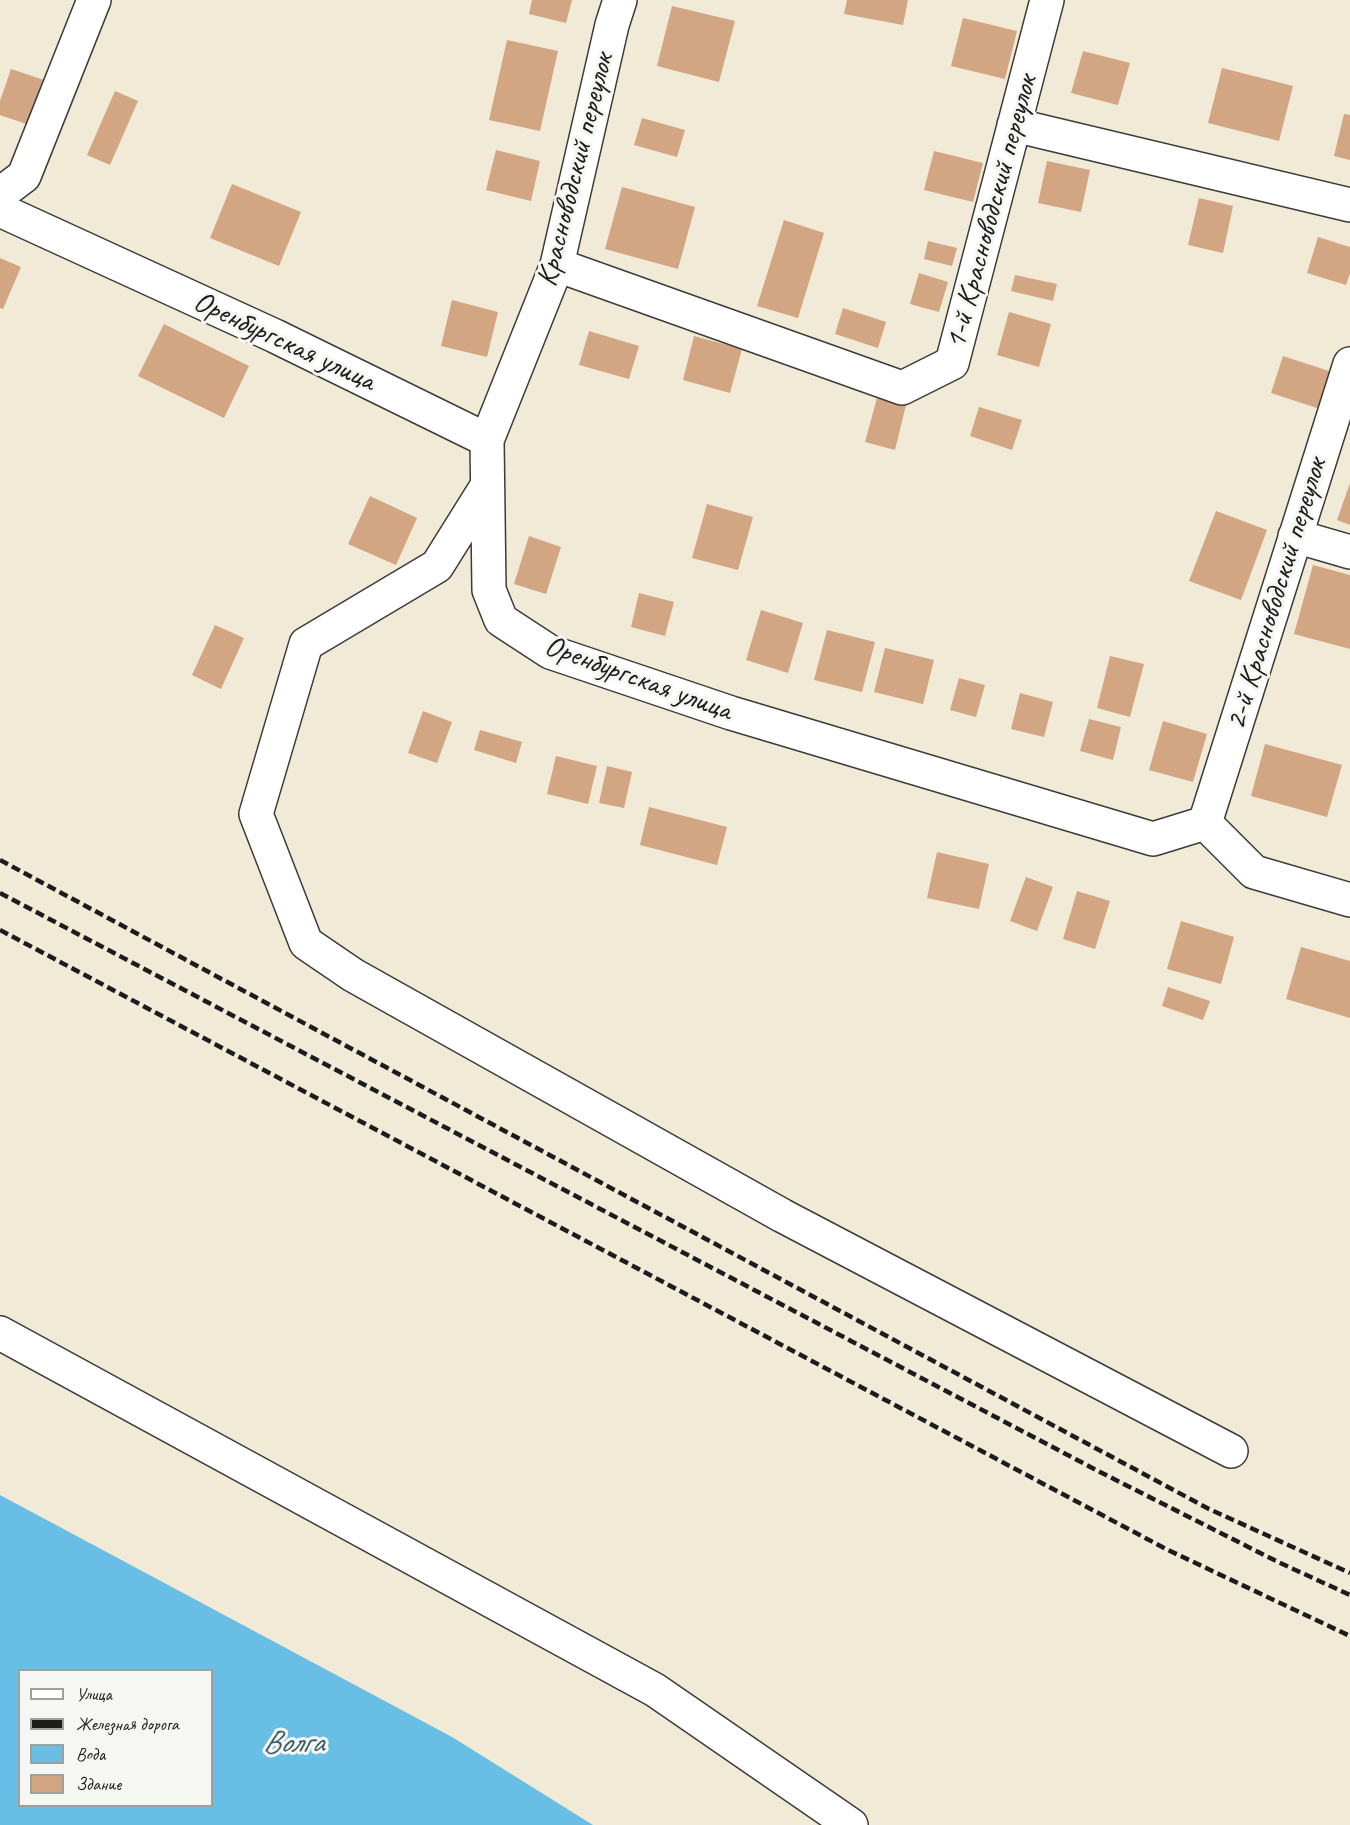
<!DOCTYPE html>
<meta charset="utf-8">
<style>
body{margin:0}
#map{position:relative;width:1350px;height:1825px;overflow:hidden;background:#f1ead7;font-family:Caveat,sans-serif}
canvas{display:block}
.legend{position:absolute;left:18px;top:1669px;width:195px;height:138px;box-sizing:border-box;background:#f6f6f2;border:2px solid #9f9f9c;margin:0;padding:8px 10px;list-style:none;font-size:18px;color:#1c1c1c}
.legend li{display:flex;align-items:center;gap:12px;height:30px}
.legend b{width:30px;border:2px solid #9f9f9c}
</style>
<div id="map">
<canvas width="1350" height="1825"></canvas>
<ul class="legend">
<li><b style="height:8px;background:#fff"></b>Улица</li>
<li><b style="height:8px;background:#1c1c1c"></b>Железная дорога</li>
<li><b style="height:16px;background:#68bee4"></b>Вода</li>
<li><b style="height:16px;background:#d2a583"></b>Здание</li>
</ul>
</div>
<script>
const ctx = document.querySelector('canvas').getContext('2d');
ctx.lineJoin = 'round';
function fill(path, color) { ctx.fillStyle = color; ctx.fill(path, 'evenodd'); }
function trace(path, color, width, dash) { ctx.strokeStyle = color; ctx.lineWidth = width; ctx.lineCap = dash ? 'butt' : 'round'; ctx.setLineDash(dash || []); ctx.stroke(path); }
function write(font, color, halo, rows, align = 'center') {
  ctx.font = font + ' Caveat,sans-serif'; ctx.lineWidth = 6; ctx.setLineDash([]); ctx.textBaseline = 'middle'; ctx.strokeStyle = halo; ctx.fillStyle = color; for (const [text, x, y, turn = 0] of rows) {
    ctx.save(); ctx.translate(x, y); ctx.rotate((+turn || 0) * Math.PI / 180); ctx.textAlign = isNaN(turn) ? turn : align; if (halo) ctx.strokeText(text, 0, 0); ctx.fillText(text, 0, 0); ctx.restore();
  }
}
fill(new Path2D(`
 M0 1495 452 1737 593 1825H0ZM20 1670H212V1806H20Z`), '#68bee4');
fill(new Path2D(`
 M532 0H572L566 23 529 14Z
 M847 0H908L903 25 844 14Z
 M672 6 735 21 719 82 657 66Z
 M963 18 1017 31 1005 79 951 66Z
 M507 40 558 51 540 131 489 120Z
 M1083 51 1130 63 1118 105 1071 93Z
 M1222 68 1293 86 1279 141 1208 123Z
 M11 69 47 81 32 126 0 115V101Z
 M115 91 138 101 110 165 87 155Z
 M1344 114 1350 115V160L1334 156Z
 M642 118 685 130 677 157 634 145Z
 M496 150 540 161 531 201 486 190Z
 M934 151 983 163 973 202 924 190Z
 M1047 161 1090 170 1081 212 1038 203Z
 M232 184 301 212 279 266 210 238Z
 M622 187 695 207 678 269 605 249Z
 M1199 198 1233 206 1223 253 1188 245Z
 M784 220 824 233 798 318 757 306Z
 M1318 237 1350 247V273L1346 285 1307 273Z
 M928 241 957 248 952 266 924 259Z
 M0 258 21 267 3 309 0 308Z
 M919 273 948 282 939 312 910 304Z
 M1015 275 1057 284 1053 301 1011 291Z
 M452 300 498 312 487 357 441 346Z
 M843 308 886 322 878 348 835 334Z
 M1009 312 1051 324 1039 367 997 355Z
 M164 324 249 366 224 418 138 376Z
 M589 331 639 346 629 379 579 365Z
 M694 336 742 349 730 393 683 380Z
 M1283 356 1332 372 1320 409 1271 393Z
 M877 398 906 405 895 450 865 442Z
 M979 407 1022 420 1012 450 970 436Z
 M1350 483V525L1337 520Z
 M370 496 417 518 396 565 348 544Z
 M707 504 753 517 738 570 692 558Z
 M1216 511 1267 530 1241 600 1189 581Z
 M529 536 561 547 546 594 514 584Z
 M1313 565 1350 575V649L1294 634Z
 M639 593 674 602 665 636 631 627Z
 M761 610 803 623 788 673 746 660Z
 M215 625 244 638 221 689 192 675Z
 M827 630 875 642 862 692 814 680Z
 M885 648 934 660 923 704 874 692Z
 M1110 656 1144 664 1130 717 1097 708Z
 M959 678 985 685 976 717 950 710Z
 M1020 693 1053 702 1044 737 1011 729Z
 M423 711 452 722 437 763 408 753Z
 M1089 719 1121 727 1113 760 1080 751Z
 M1163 721 1207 734 1193 782 1149 770Z
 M480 730 522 742 516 763 474 750Z
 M1265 744 1342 765 1327 817 1251 796Z
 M556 756 597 766 588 804 547 794Z
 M607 766 632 772 624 808 599 803Z
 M649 807 727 827 717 865 640 845Z
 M937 852 989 864 979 909 927 898Z
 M1026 877 1053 887 1037 931 1010 921Z
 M1077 891 1110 901 1095 949 1063 939Z
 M1181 921 1234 937 1221 984 1167 969Z
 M1301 947 1350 961V1018L1286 999Z
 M1168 987 1210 1001 1203 1020 1162 1006Z`), '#d2a583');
const minor = new Path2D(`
 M620 0 612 25 557 265 487 440 489 590 501 620 550 652 731 713 1153 839 1205 823 1254 872 1350 900
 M1014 125 1350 205
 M0 194 24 176 94 0
 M0 210 275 336 487 440
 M557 265 902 388 952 363 1047 0
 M487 486 437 566 306 644 256 814 306 943 353 975 783 1216 1231 1451
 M1295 536 1350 552
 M1205 823 1350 364
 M0 1333 655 1690 851 1825`);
trace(minor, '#3c3b38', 36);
trace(minor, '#fff', 33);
trace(new Path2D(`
 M0 860 1209 1509 1350 1573
 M0 893 1100 1472 1278 1562 1350 1595
 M0 930 1168 1550 1350 1636`), '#1c1c1c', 4.5, [9, 4.5]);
write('30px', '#1c1c1c', '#f6f6f2', [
 ["Красноводский переулок",576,170,-76],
 ["1-й Красноводский переулок",992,212,-75],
 ["Оренбургская улица",284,342,25],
 ["2-й Красноводский переулок",1277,594,-73],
 ["Оренбургская улица",638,679,20]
]);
write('italic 32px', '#3a5d6c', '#f6f6f2', [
 ["Волга",293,1744]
]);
</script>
